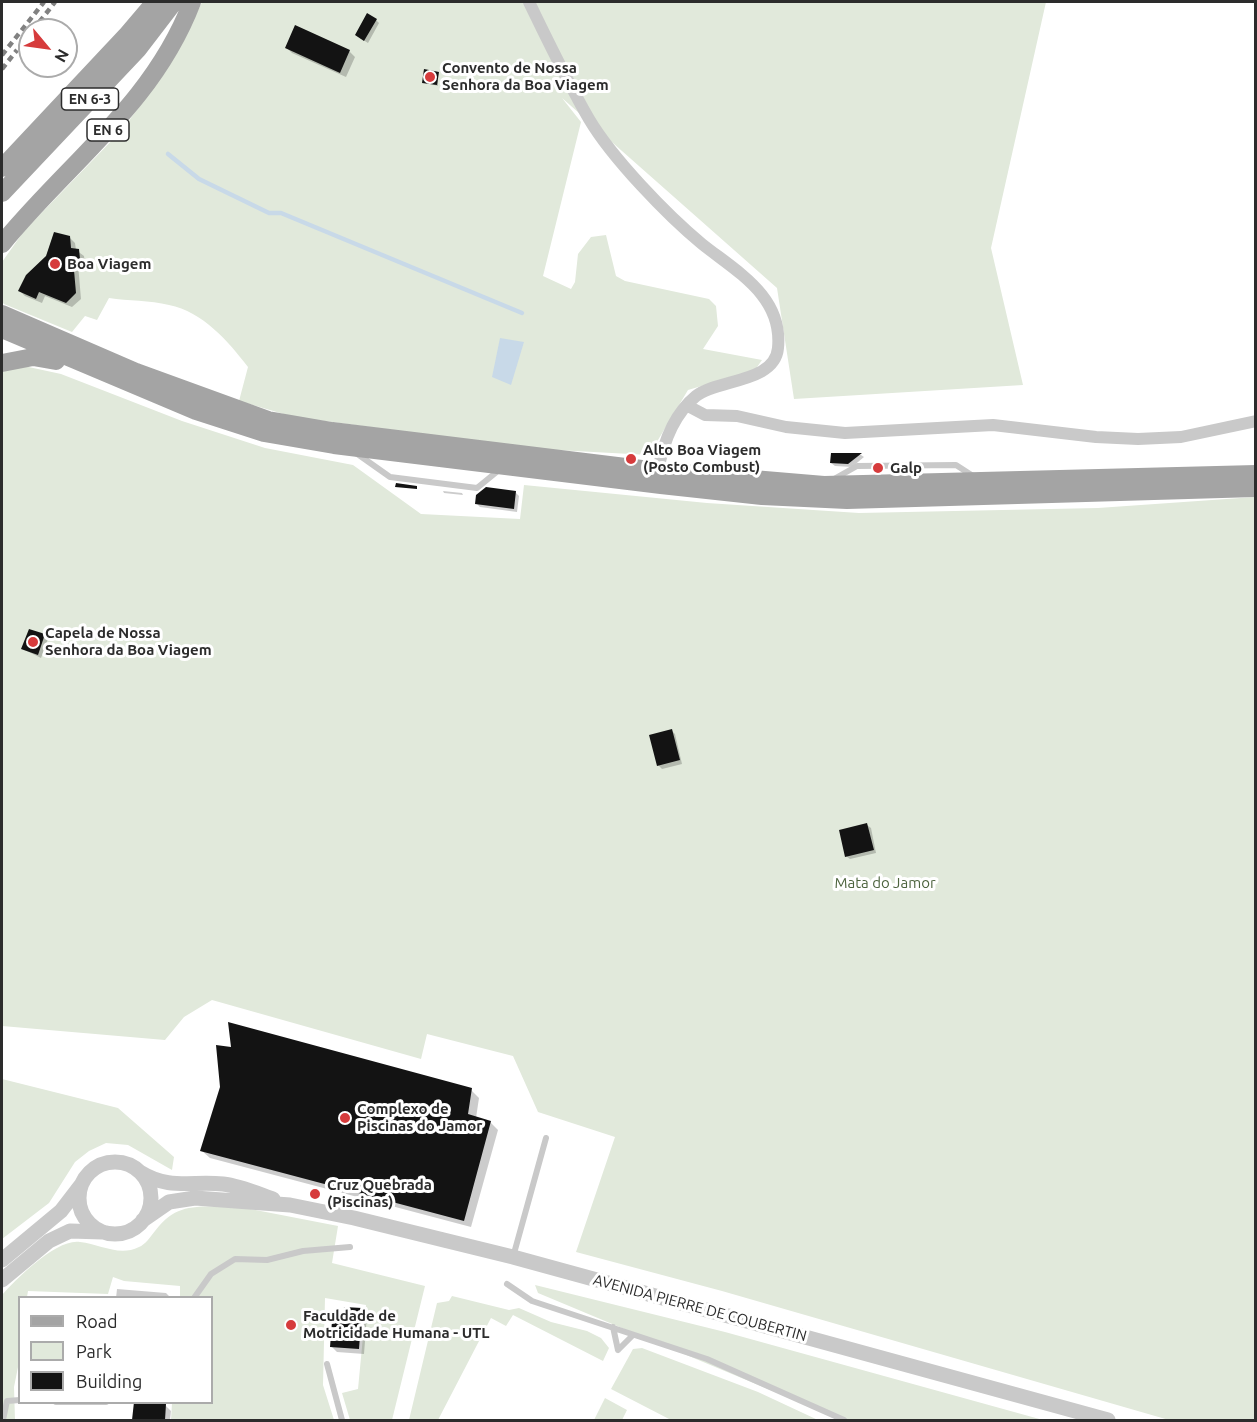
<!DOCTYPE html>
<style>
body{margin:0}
#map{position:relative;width:1257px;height:1422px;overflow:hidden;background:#fff;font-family:Ubuntu,sans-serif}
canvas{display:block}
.frame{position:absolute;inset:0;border:3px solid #2c2c2c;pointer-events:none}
.legend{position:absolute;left:18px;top:1296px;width:195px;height:108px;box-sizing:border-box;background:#fff;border:2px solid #ababab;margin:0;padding:8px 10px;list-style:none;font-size:18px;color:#2c2c2c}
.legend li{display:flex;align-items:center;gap:12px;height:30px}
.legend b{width:30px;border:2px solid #ababab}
.north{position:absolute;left:18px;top:18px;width:60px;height:60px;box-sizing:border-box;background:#fff;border:2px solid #ababab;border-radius:50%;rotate:119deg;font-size:16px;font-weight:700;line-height:24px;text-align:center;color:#2c2c2c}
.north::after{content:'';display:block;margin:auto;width:21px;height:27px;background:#d63b3c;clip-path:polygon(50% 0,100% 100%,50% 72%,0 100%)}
</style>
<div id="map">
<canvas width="1257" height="1422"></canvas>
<div class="frame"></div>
<ul class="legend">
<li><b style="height:8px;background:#a4a4a4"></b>Road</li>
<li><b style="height:16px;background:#e1e9db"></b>Park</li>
<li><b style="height:16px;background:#131313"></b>Building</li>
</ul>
<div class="north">N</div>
</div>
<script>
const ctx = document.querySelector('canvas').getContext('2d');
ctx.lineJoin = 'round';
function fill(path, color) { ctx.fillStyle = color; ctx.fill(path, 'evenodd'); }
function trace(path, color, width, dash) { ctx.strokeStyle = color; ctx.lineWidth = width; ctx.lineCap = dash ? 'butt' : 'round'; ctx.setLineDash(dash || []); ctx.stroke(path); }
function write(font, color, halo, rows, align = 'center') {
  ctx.font = font + ' Ubuntu,sans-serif'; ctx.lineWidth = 6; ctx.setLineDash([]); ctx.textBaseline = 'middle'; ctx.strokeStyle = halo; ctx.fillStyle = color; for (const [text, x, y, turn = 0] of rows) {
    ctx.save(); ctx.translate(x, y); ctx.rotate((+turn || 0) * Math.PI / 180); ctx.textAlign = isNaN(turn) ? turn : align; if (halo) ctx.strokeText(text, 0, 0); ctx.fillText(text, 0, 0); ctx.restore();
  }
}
fill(new Path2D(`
 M202 2H1046L991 248 1023 385 794 399 777 288 562 98 581 122 543 276 571 289 575 282 578 254 591 237 606 235 616 276 625 281 709 299 716 306 718 326 703 349 762 360 755 370 688 390 649 455 538 449 469 440 294 417 239 401 248 367C228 341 203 312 169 305 150 300 128 301 109 298L97 320 85 316 72 332 4 304 2 302V262L24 231 121 131 158 82 184 40Z
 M24 366 61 374 182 421 265 448 353 465 421 514 520 519 524 485 707 503 859 513 1098 508 1255 497V1420H1169L722 1291 576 1252 615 1137 538 1112 513 1056 427 1034 421 1059 212 1000 184 1017 165 1040 2 1026V372Z
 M2 1079 118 1108 174 1157 172 1170 128 1145 106 1143 89 1151 75 1162 49 1203 2 1239Z
 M216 1206 240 1207 338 1226 332 1263 425 1286 392 1420H350L342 1393 358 1389 366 1305 325 1298 323 1385 334 1420H171L172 1403 212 1402V1298L180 1297V1286L124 1281 113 1277 108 1294 28 1291 27 1297 20 1298V1357L14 1387 15 1420H2V1295C16 1279 57 1238 80 1242 100 1244 119 1257 139 1247 145 1245 151 1236 155 1231 174 1207 187 1207 216 1206Z
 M535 1285 725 1332 1043 1420H842L538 1293Z
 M452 1296 509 1310 519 1308 551 1322 587 1331 601 1338 609 1348 603 1361 513 1315 506 1326 491 1318 438 1420H409L437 1303 449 1301Z
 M642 1348 758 1392 818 1420H671L611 1389 633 1349Z
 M605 1398 627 1410 622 1420H594Z`), '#e1e9db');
fill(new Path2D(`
 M500 338 524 342 511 385 492 377Z`), '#c8d9e8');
fill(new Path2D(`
 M376 20 379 23 368 43 360 38Z
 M287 48 349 51 355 57 346 77 292 53Z
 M438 73V86L423 82Z
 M69 237 75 243 76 250 84 256 85 264H78L81 299 72 307 45 296 42 303 25 296 20 291Z
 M832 454 861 455 864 457 852 467 835 466 831 463Z
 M443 491 462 493 463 495 444 493Z
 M515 492 519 496 517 512 480 507 477 504Z
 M44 635 48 639 41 658 23 649Z
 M672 731 675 734 682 764 662 769 658 765Z
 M867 825 871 828 876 853 850 859 846 856Z
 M471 1090 479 1098 476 1118 490 1122 498 1130 471 1227 210 1158 202 1151Z
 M117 1289 166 1293 171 1298H116Z
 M362 1309 367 1315 364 1354 337 1352 331 1346 344 1324Z
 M135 1403 165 1405 171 1411 170 1420H134Z`), '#0003');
trace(new Path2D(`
 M168 154 199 179 269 213H281L522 313`), '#c8d9e8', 4.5);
fill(new Path2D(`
 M367 13 377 19 364 41 355 35Z
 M295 25 350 50 340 73 285 48Z
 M424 69 439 72 437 85 422 83Z
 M54 232 70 236 71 248 79 249 80 259H73L76 293 66 303 39 292 36 299 18 291 26 275 46 256Z
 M831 453H862L848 464 830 463Z
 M396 483 417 486V489L395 487Z
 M486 487 516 491 514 509 475 504 476 495Z
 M29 629 45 634 38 655 21 649Z
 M672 729 680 760 657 766 649 735Z
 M867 823 874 850 845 857 839 830Z
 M228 1022 472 1088 468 1114 491 1121 464 1221 200 1151 220 1087 216 1045 231 1047Z
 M344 1307 362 1308 359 1349 330 1347 332 1321 343 1322Z
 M134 1402 166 1404 165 1420H132Z`), '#131313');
trace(new Path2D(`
 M356 453 390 477 477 488 499 470
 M834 479 857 466 956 465 973 476
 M513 1257 546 1138
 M507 1284 532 1301 707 1359 844 1420
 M194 1298 211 1274 235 1259 267 1260 303 1251 350 1247
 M613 1327 618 1350
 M618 1350 633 1335
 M327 1364 342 1420
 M56 1402H106
 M3 1420 7 1401 20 1400`), '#c9c9c9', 6);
trace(new Path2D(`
 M529 2C548 41 567 81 589 119 612 158 667 215 702 244 737 272 783 296 778 348 775 383 717 379 696 396 674 414 663 444 658 471
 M688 406 705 415 737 416 786 427 845 433 993 425 1096 437 1138 439 1181 437 1256 421`), '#c9c9c9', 12);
trace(new Path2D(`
 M79 1198a36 36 0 1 1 72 0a36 36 0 1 1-72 0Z
 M140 1172C169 1190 191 1181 223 1184 240 1186 256 1193 273 1199
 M143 1220 169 1202 195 1198 290 1205 354 1218 513 1257 1108 1420
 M2 1260 61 1211 81 1185
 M2 1280 49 1241 70 1231 103 1232`), '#c9c9c9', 15);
trace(new Path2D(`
 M2 168 126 36 155 2
 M2 193 138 49 174 2
 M2 244C69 162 153 104 192 2
 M2 314 136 372 268 420 332 431 658 471 824 485 1256 474
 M2 329 196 411 264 433 334 445 661 485 762 496 847 500 1256 488
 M2 363 33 357 56 361`), '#a4a4a4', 18);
trace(new Path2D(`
 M33 30 55 2
 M2 55 44 2
 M2 69 17 50`), '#818181', 4.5, [6, 4.5]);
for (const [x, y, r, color] of [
 [430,77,6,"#d63b3c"],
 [55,264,6,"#d63b3c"],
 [631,459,6,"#d63b3c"],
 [878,468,6,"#d63b3c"],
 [33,642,6,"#d63b3c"],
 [345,1118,6,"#d63b3c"],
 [315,1194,6,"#d63b3c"],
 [291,1325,6,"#d63b3c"]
]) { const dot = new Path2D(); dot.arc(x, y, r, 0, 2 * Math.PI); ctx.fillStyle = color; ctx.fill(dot); trace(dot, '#fff', 2); }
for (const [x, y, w] of [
 [90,99,57],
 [108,130,42]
]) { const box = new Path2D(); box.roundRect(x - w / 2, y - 11, w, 22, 4.5); ctx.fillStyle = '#fff'; ctx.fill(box); trace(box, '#2c2c2c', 1.5); }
write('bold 14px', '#2c2c2c', null, [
 ["EN 6-3",90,99],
 ["EN 6",108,130]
]);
write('bold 15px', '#2c2c2c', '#fff', [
 ["Convento de Nossa",442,68],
 ["Senhora da Boa Viagem",442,85],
 ["Boa Viagem",67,264],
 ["Alto Boa Viagem",643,450],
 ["(Posto Combust)",643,467],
 ["Galp",890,468],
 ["Capela de Nossa",45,633],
 ["Senhora da Boa Viagem",45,650],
 ["Complexo de",357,1109],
 ["Piscinas do Jamor",357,1126],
 ["Cruz Quebrada",327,1185],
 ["(Piscinas)",327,1202],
 ["Faculdade de",303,1316],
 ["Motricidade Humana - UTL",303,1333]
], 'left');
write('15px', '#4d643e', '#fff', [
 ["Mata do Jamor",885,883]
]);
write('15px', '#2c2c2c', '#fff', [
 ["AVENIDA PIERRE DE COUBERTIN",700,1308,15]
]);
</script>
